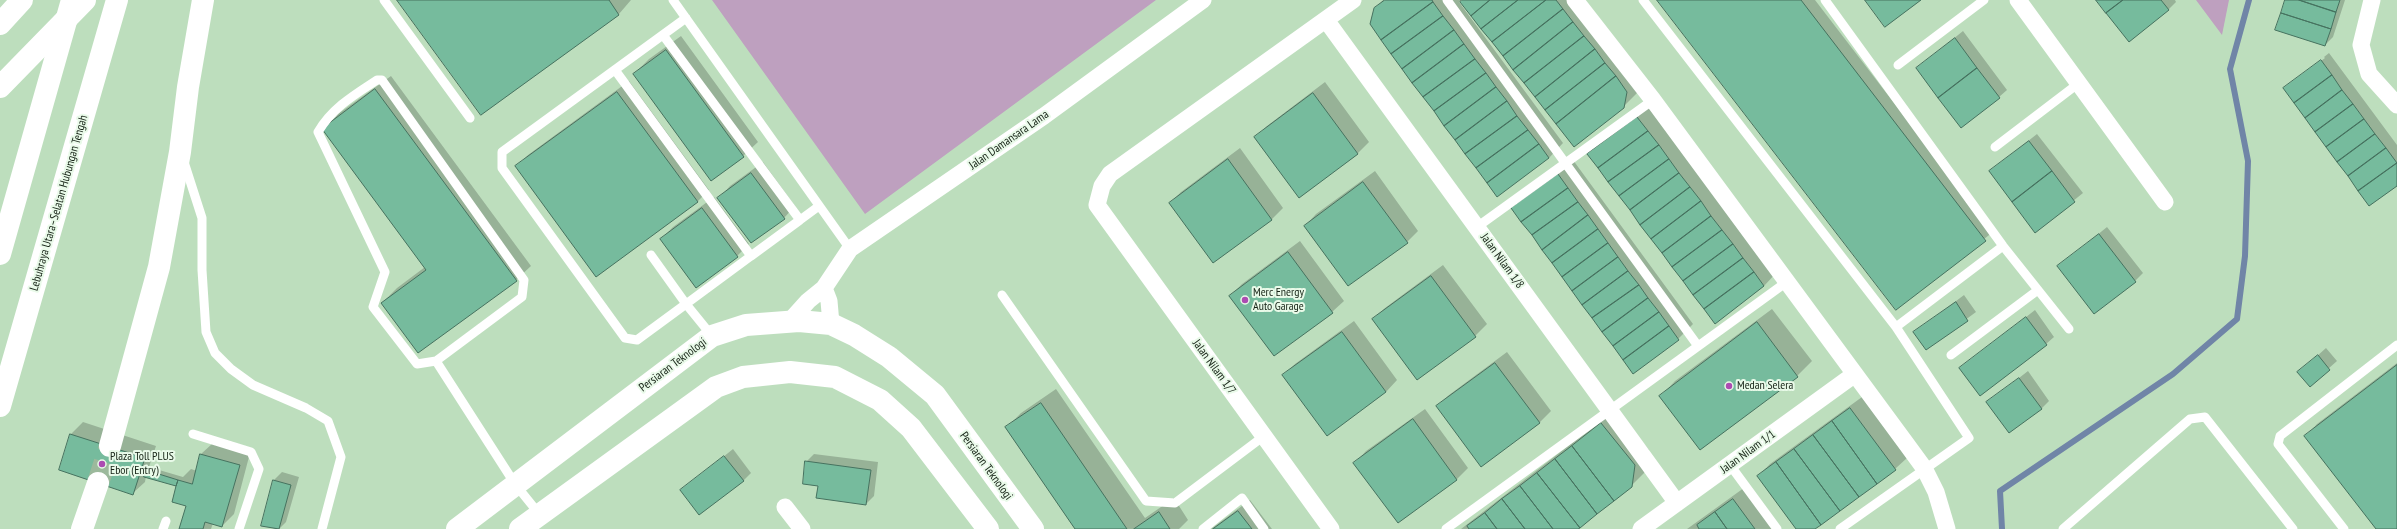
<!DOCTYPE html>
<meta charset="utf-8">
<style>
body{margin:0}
canvas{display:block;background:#bddebd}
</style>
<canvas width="2397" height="529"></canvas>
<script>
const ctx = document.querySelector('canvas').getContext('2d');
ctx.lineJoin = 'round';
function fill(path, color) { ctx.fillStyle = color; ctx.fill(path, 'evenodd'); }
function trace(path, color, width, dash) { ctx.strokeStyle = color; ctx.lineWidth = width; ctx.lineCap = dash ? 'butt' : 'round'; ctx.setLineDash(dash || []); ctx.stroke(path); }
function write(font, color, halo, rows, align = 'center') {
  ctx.font = font + ' "PT Sans Narrow",sans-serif'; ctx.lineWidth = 4; ctx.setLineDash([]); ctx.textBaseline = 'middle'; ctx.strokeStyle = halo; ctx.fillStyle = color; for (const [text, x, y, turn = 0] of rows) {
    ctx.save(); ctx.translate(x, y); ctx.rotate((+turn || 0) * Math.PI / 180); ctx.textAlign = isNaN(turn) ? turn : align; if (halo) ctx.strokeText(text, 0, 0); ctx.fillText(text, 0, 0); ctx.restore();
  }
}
fill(new Path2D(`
 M712 0H1156L865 214Z
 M2196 0H2229L2222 35Z`), '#bea0bf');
fill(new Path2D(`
 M398 0H631L619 14 481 114Z
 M1383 0H1581L1638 92 1623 107 1574 146 1460 1 1459 2 1563 143 1549 158 1375 9Z
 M1659 0H1815L1993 232 1896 308Z
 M2097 0H2175L2176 2 2168 10Z
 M2286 0H2345L2333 37 2325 45Z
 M1963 31 2007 90 1999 97 1917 68Z
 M681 36 758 142 743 156 634 74 649 59Z
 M2329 53 2397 145V184L2284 88 2325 58 2324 57Z
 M391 76 531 266 516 280 382 303 397 288 425 267 324 129 338 114Z
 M629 81 709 190 697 202 517 166 528 155Z
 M1325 82 1369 142 1358 153 1256 137 1267 126Z
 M1652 103 1778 271 1764 286 1715 322 1589 154 1603 139Z
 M2037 134 2083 193 2036 231 1990 171Z
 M1240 148 1283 208 1272 219 1213 262 1170 203 1181 192Z
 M1573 160 1693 324 1678 339 1633 372 1513 208Z
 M763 162 795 206 784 218 719 198 730 186Z
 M1375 171 1418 231 1407 242 1305 226 1316 214Z
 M714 197 749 244 737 256 661 239 673 227Z
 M2107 227 2143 273 2135 281 2059 266Z
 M1300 241 1344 301 1332 312 1230 296 1242 284Z
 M1443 265 1487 324 1475 336 1417 379 1373 319 1385 308Z
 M1964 295 1976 312 1926 349 1915 332Z
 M1772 309 1812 361 1797 376 1661 396 1675 381Z
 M2035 310 2054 337 2046 344 1961 368Z
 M1354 321 1397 380 1386 392 1284 375 1295 364Z
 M2326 348 2337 361 2310 385 2307 365Z
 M1507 352 1551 411 1539 423 1437 406 1449 395Z
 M2397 363V529H2378L2306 436 2317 424Z
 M2028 371 2049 401 2042 408 1988 402Z
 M1056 389 1145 518 1174 498 1188 520 1179 529H1076L1006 428 1021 413Z
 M1862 397 1907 458 1895 469 1814 529H1797L1758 476 1770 464Z
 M1425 409 1468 468 1457 479 1398 522 1355 463 1366 451Z
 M1616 409 1649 450 1646 471 1631 486 1576 529H1461Z
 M83 422 156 446 149 467 183 477 191 469 197 471 201 454 213 443 250 453 234 514 222 526 213 523 211 529H181L187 505 178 483 146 476 145 482 133 493 60 470 71 434Z
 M733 449 751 473 743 481 682 490Z
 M814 454 878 462 874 496 866 504 819 485 806 462Z
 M282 472 299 477 286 522 279 529H276L262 525 274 480Z
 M1748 485 1781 529H1687Z
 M1250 500 1272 529H1211Z`), '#0003');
trace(new Path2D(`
 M2002 529 2000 491 2173 374 2237 319 2245 256 2248 161 2230 69 2249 0`), '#7085a7', 6);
const building = new Path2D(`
 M397 0H609L619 15 481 115Z
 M1385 0H1432L1433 2 1381 40 1370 24 1374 8Z
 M1462 0H1490L1471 16 1460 2Z
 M1490 0H1518L1481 29 1471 16Z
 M1518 0H1546L1492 42 1481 29Z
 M1546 0H1556L1563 9 1503 56 1492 42Z
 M1657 0H1801L1986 241 1896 310Z
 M1865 0H1921L1885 27Z
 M2096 0H2123L2106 13Z
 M2123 0H2161L2169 10 2129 42 2106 13Z
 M2285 0H2299L2336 12 2331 29 2281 13Z
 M2299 0H2340L2336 12Z
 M1433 2 1443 16 1391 54 1381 40Z
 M1563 9 1573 22 1513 70 1503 56Z
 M2281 13 2331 29 2325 46 2275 30Z
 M1443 16 1454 30 1402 69 1391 54Z
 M1573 22 1584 36 1524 83 1513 70Z
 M1454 30 1464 44 1412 83 1402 69Z
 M1584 36 1595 49 1535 97 1524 83Z
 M1955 38 1977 68 1938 98 1916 68Z
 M1464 44 1475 59 1423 97 1412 83Z
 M1595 49 1605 63 1545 110 1535 97Z
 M666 50 744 157 711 181 633 74Z
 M1475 59 1486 73 1434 111 1423 97Z
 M2321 60 2332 75 2294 103 2283 88Z
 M1605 63 1616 76 1556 124 1545 110Z
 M1977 68 2000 98 1961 128 1938 98Z
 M1486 73 1496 87 1444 126 1434 111Z
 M2332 75 2342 90 2305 118 2294 103Z
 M1616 76 1627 92 1624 108 1574 147 1556 124Z
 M1496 87 1507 101 1455 140 1444 126Z
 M375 89 517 281 418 353 381 303 426 270 322 129Z
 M2342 90 2353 104 2315 132 2305 118Z
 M617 92 698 202 596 277 515 166Z
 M1313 93 1358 154 1299 198 1254 137Z
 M1507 101 1517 116 1465 154 1455 140Z
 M2353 104 2364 119 2326 147 2315 132Z
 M1517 116 1528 130 1476 168 1465 154Z
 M1637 117 1648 131 1598 168 1587 154Z
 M2364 119 2375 134 2337 162 2326 147Z
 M1528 130 1539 144 1487 183 1476 168Z
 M1648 131 1659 145 1608 182 1598 168Z
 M2375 134 2386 148 2348 176 2337 162Z
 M2029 141 2052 171 2012 202 1989 171Z
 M1539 144 1549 158 1497 197 1487 183Z
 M1659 145 1669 159 1619 196 1608 182Z
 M2386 148 2397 163 2358 191 2348 176Z
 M1228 159 1272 220 1213 263 1169 203Z
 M1669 159 1679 173 1630 210 1619 196Z
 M2397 163V186L2369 206 2358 191Z
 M2052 171 2075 202 2035 233 2012 202Z
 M751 173 785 219 751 243 717 198Z
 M1679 173 1690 187 1640 225 1630 210Z
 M1558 174 1568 188 1521 222 1511 208Z
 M1363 182 1408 243 1348 286 1304 226Z
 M1690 187 1701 201 1651 239 1640 225Z
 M1568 188 1578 202 1532 235 1521 222Z
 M1701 201 1711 216 1662 253 1651 239Z
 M1578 202 1588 215 1542 250 1532 235Z
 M702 208 738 257 696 288 660 239Z
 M1588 215 1598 229 1552 263 1542 250Z
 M1711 216 1722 230 1672 267 1662 253Z
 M1598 229 1608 243 1562 277 1552 263Z
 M1722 230 1733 244 1683 281 1672 267Z
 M2099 234 2136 282 2094 314 2057 266Z
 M1608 243 1618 257 1572 291 1562 277Z
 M1733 244 1743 258 1693 295 1683 281Z
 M1288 252 1333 313 1274 356 1229 296Z
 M1618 257 1628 271 1582 305 1572 291Z
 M1743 258 1754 272 1704 309 1693 295Z
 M1628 271 1639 285 1592 318 1582 305Z
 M1754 272 1764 286 1715 324 1704 309Z
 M1431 276 1476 337 1417 380 1372 319Z
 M1639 285 1648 298 1602 332 1592 318Z
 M1648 298 1659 312 1613 346 1602 332Z
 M1956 302 1968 321 1926 350 1913 332Z
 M1659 312 1669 326 1623 360 1613 346Z
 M2026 317 2047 345 1980 396 1959 368Z
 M1757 322 1798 377 1700 450 1659 396Z
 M1669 326 1679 340 1633 374 1623 360Z
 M1342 332 1386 392 1327 436 1282 375Z
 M2318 355 2330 370 2310 387 2297 372Z
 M1495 363 1540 423 1481 467 1436 406Z
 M2397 365V529H2376L2304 436Z
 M2019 378 2042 409 2009 433 1986 402Z
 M1041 403 1127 529H1075L1005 427Z
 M1850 408 1896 470 1877 484 1832 421Z
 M1413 419 1457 480 1398 523 1353 463Z
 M1832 421 1877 484 1859 497 1813 435Z
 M1601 423 1635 465 1632 487 1614 501 1572 446Z
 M70 434 145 458 133 495 59 470Z
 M1813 435 1859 497 1840 511 1794 449Z
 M1572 446 1614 501 1597 514 1555 459Z
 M1794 449 1840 511 1821 525 1776 462Z
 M200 454 240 465 222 527 205 522 203 529H179L186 506 172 502 176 486 178 480 192 484Z
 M724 456 744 481 699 515 680 490Z
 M1555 459 1597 514 1580 528 1537 473Z
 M805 461 871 470 866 505 816 498 818 486 803 484Z
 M1776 462 1821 525 1815 529H1796L1757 476Z
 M146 470 178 480 176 486 144 477Z
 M1537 473 1580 528 1578 529H1553L1520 486Z
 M273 480 291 485 279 529 261 526Z
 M1520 486 1553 529H1525L1502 499Z
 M1502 499 1525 529H1497L1485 513Z
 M1733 499 1755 529H1727L1715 512Z
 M1238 511 1252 529H1213Z
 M1159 512 1170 529H1134Z
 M1715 512 1727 529H1699L1697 525Z
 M1485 513 1497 529H1469L1467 526Z`);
fill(building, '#76bb9d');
trace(building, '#46725f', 1);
trace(new Path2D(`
 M98 483 110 446`), '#9cb99c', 22, [22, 11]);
trace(new Path2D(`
 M384 0 470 118
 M673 0 850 249
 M1447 0 1698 346
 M1643 0 1896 327 2003 246
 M1825 0 2003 246 2069 329
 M686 18 502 152V168L625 338 637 340 686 304 712 336
 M663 35 800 220 751 256
 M1898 65 1984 0
 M615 70 751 256 686 304 651 255
 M377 80H382L524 280 522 297 436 361 417 364 373 307 385 272 318 132C332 108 354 95 377 80Z
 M1995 147 2079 83
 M184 162 202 218V270L206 332 215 353 231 369 253 385 306 408 328 421 341 457 322 529
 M800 220 819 206
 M1477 227 1653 100
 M1002 295 1146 501 1175 503 1264 436
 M1951 355 2038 290
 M436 361 515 484 540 515
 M193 434 251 452 259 469 239 529
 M1730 465 1777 529
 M163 529 166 521
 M1203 529 1242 498 1264 529
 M1446 529 1788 281
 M1840 529 1969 438 1896 327
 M2063 529 2190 419 2205 417 2293 529
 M2344 529 2278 444 2280 436 2397 345`), '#fff', 9);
trace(new Path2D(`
 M1575 0 1653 100 1905 442 1924 468 1936 492 1947 529
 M2018 0 2165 202
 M2372 0 2361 45 2369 74 2397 105
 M1326 20 1677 503
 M824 288 829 301 831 324
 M790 321 808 301 824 288 850 249 1044 116 1203 0
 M785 507 802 529
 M1331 529 1097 205 1102 186 1110 174 1353 0
 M1641 529 1855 374`), '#fff', 17);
trace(new Path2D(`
 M457 529 712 336 746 325 799 321 831 324 854 335 889 357 935 395 1033 529
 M520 529 716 387 743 377 790 372 835 377 880 400 911 428 988 529`), '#fff', 22);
trace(new Path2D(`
 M0 24 22 0
 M0 87 85 0`), '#fff', 22);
trace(new Path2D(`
 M0 254 72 0
 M0 406 117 0
 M110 446 159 267 180 152 188 87 203 0
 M82 529 98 483`), '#fff', 22);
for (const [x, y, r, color] of [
 [1245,300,4,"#ac4bb2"],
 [1729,386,4,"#ac4bb2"],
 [102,464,4,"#ac4bb2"]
]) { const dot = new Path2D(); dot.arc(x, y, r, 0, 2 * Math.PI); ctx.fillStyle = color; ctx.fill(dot); trace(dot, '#e9fae9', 1.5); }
write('12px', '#162316', '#e9fae9', [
 ["Jalan Damansara Lama",1009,140,-35],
 ["Lebuhraya Utara–Selatan Hubungan Tengah",59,203,-74],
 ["Jalan Nilam 1/8",1502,261,54],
 ["Persiaran Teknologi",673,365,-37],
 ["Jalan Nilam 1/7",1214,367,54],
 ["Jalan Nilam 1/1",1748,452,-36],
 ["Persiaran Teknologi",986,466,54]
]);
write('12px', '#162316', '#e9fae9', [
 ["Merc Energy",1253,293],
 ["Auto Garage",1253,307],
 ["Medan Selera",1737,386],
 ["Plaza Toll PLUS",110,457],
 ["Ebor (Entry)",110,471]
], 'left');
</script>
